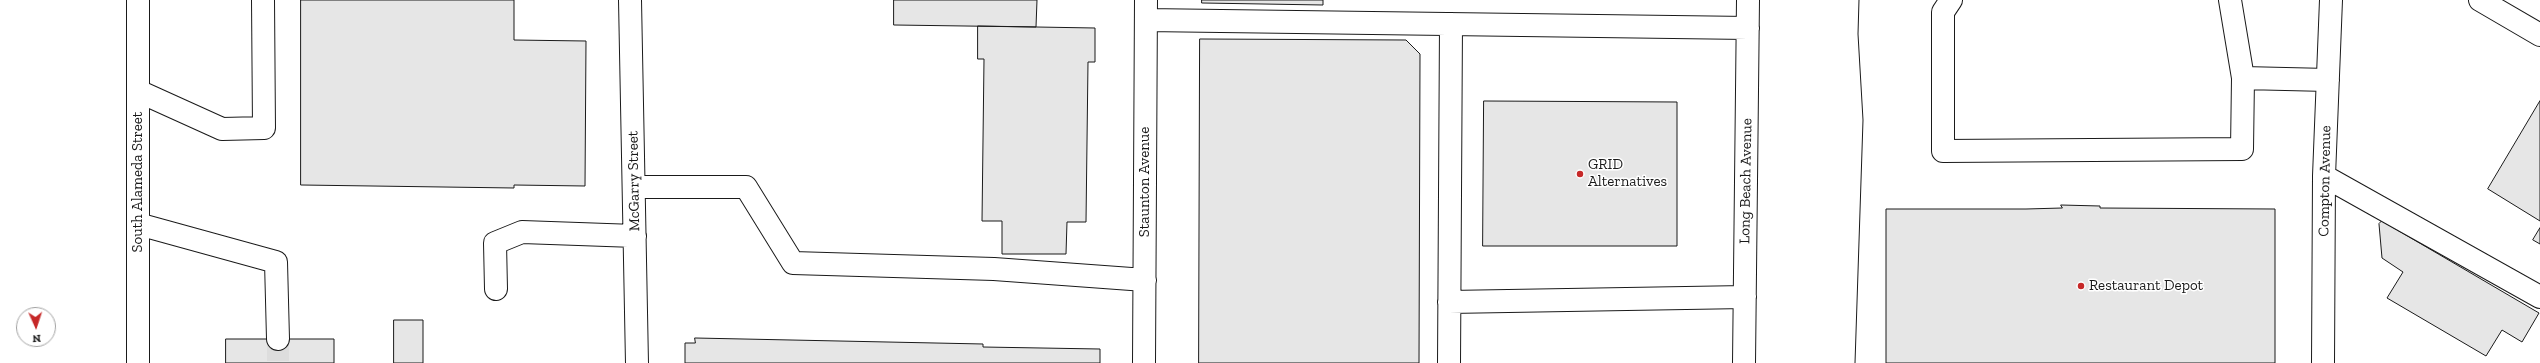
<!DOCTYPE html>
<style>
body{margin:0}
#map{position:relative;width:2540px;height:363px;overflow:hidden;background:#fff;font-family:"Zilla Slab",serif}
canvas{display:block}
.north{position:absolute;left:16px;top:307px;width:40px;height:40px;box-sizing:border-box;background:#fff;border:1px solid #a3a3a3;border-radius:50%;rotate:177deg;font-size:11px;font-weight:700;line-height:16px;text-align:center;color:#1a1a1a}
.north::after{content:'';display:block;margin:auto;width:14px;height:18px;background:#c62828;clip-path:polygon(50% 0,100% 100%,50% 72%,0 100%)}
</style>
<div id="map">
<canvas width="2540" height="363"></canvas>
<div class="north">N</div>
</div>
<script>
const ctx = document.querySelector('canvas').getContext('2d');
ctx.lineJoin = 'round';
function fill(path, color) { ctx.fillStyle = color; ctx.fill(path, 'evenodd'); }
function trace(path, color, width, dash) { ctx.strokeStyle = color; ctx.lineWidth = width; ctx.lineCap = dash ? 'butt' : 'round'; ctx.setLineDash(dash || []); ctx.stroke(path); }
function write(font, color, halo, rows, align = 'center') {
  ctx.font = font + ' "Zilla Slab",serif'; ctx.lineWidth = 3; ctx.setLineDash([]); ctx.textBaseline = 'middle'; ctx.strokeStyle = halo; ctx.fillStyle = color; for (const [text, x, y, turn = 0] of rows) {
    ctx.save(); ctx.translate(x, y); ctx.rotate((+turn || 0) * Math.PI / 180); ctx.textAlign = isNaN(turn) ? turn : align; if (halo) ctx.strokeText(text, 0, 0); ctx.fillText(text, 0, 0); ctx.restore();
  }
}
const building = new Path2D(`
 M301 0H514V40L586 41 585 186 514 185V188L301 185Z
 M894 0H1037L1036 27 894 25Z
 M1202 0H1323V5L1202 3Z
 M978 26 1095 28V62H1088L1086 222H1067L1066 254H1002V221H982L984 59H978Z
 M1200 39 1406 40 1420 54 1419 363H1199Z
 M1484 101 1677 102V246H1483Z
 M2540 101V221L2488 189Z
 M2061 205 2100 206V208L2275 209V363H1886V209H2026L2062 208Z
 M2382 221 2539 313 2522 342 2502 330 2486 356 2387 298 2403 272 2382 258 2379 224Z
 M2540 228V244L2533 240Z
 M394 320H423V363H394Z
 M695 338 983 344V347L1100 349V363H685V343H695Z
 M226 339H334V363H226Z`);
fill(building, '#e6e6e6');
trace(building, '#1a1a1a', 1);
trace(new Path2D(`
 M278 339V363`), '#ddd', 22, [22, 11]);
const minor = new Path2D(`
 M630 0 637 363
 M1951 0 1943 12V151L2242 149 2243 78 2230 0
 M1146 20 1748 28
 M2243 78 2328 80
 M138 91 222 129 264 128 263 0
 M2324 176 2540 297
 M634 187H746L793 263 994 269 1145 280
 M138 224 276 262 278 339
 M496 289 495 243 522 232 635 236
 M1449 302 1745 297
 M1144 363 1146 0
 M1449 363 1451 24
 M1744 363 1748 0
 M2323 363 2324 176 2331 0`);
const major = new Path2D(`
 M2480 0 2540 35
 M138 363V0`);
trace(minor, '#1a1a1a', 24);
trace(major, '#1a1a1a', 24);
trace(minor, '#fff', 22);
trace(major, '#fff', 22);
trace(new Path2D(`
 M1855 363 1863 120 1858 34 1859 0`), '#1a1a1a', 1);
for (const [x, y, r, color] of [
 [1580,174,4,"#c62828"],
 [2081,286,4,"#c62828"]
]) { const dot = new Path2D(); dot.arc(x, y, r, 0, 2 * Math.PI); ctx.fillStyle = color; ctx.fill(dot); trace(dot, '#fff', 1.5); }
write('15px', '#1a1a1a', '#fff', [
 ["GRID",1588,165],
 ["Alternatives",1588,182],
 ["Restaurant Depot",2089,286]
], 'left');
write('15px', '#1a1a1a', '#fff', [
 ["McGarry Street",634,181,-91],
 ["Long Beach Avenue",1746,181,-89],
 ["Compton Avenue",2325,181,-89],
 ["South Alameda Street",138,182,-90],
 ["Staunton Avenue",1145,182,-90]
]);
</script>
